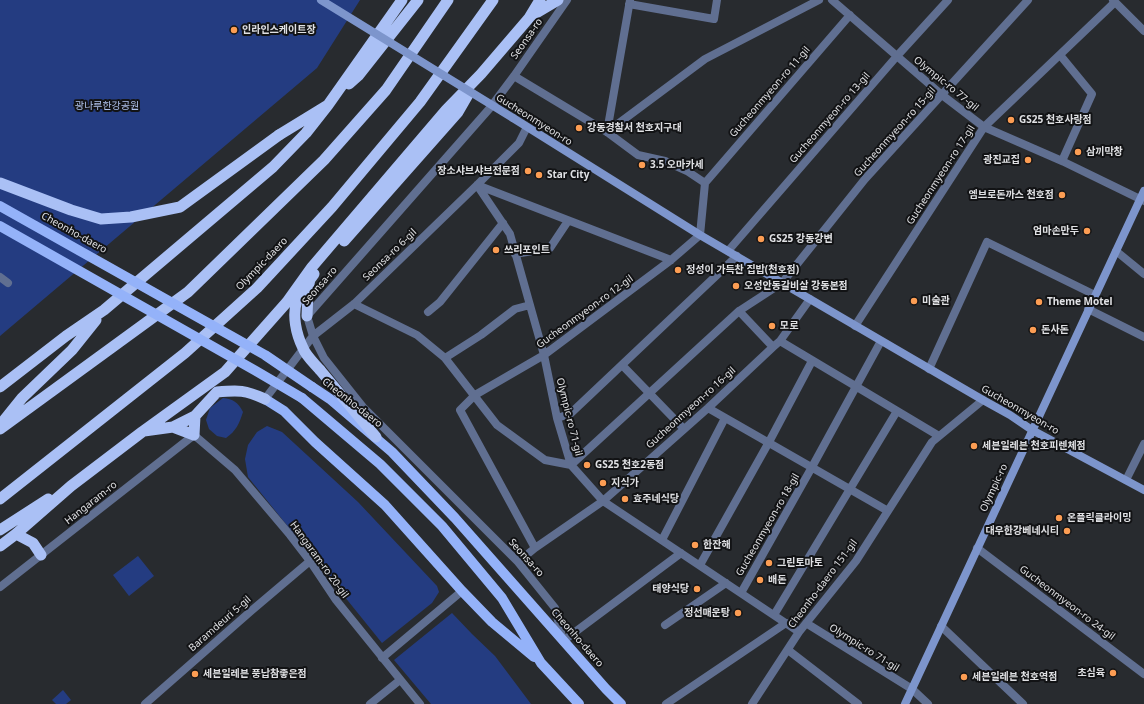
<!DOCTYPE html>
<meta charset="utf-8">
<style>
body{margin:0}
canvas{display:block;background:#282b2f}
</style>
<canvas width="1144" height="704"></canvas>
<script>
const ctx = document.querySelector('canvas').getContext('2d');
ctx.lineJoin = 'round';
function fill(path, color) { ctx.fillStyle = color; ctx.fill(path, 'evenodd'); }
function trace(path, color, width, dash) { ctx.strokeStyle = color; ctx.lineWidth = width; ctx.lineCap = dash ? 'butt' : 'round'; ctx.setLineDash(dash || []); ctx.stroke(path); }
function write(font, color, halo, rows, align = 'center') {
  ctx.font = font + ' "Noto Sans","Noto Sans KR",sans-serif'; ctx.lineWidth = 4; ctx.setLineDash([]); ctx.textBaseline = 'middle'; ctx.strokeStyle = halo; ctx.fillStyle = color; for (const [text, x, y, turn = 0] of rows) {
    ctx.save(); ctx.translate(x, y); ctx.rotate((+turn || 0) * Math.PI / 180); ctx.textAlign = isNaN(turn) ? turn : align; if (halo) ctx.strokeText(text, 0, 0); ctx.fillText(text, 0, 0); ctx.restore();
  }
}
fill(new Path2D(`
 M0 0H360L317 68 0 336Z
 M223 398C233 399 238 402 243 412 239 424 236 431 226 438L217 436 209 429 206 420 210 408Z
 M267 426 282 432 358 502 437 586 439 592 432 603 382 643 248 477 245 459 248 445 257 432Z
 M138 556 154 576 129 596 113 575Z
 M452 613 472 634 495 656 531 704H431L394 660Z
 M63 690 71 700 66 704H56L52 700Z`), '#243c81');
trace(new Path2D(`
 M567 0 514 76 490 108 307 316 313 336 324 358 363 407 518 562 555 608 563 641 681 553
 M832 0 942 95 984 127 1062 161 1144 201
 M1113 0 1144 31
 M629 4 714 19 717 0
 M1060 55 1092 94 1062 161
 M514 76 607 132 638 155 665 161 687 171 705 183 700 235 671 260 544 355 475 395 460 410 535 548
 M607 132 705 59 819 0
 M607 132 630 0
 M705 183 850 15
 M477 185 510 234 544 355 557 418 571 465 603 501 799 632
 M477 185 671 260
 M728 251 897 56 948 0
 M1116 251 1144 274
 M515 254 550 248 568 221
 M0 277 8 283
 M354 304 417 335 445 358 497 425 545 460 571 465 739 311 782 283 865 179 1028 0
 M1088 309 1144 337
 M739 311 773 347
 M428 312 440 302 503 223
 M855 326 984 127 1115 2
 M780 341 939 436
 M445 358 481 335 515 309 530 305
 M622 365 684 429
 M929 369 987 242 1095 295
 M265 399 313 336 354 304 477 185 519 143 527 127
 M708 408 888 511
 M557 418 570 414 737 256
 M194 435 235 470 290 535 310 561 336 600 420 704
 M1126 480 1144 444
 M662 540 725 418
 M977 548 1144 674
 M518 562 535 548 603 501 708 408 773 347 780 341 810 299
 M700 565 769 442 812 361
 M741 593 812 467 881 341
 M774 615 897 411
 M806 623 912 689 928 704
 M665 625 726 583
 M941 626 1023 704
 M788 650 858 704
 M382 658 462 591
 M145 704 251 611 310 561
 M370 704 400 680
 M666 704 786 623
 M752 704 799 632 856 561 932 442 983 400`), '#606f91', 8);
trace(new Path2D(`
 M0 587 194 435`), '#606f91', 8);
trace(new Path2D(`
 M513 118 700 235 983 400 1010 415 1032 430 1144 490
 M905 704 1144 191`), '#7d95cc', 8);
trace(new Path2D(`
 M312 387 330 399 392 452 455 518 606 689 621 704
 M302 398 380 464 442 526 502 598 541 663 579 704
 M265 399 284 411 315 442 385 505 462 591 492 622 534 657`), '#94b2f9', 10);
trace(new Path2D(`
 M531 16 558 0
 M349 84 358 76 418 0
 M279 135 328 105 402 0
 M344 241 458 112 469 93
 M307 316 308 292 310 277
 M320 370 376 437
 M0 387 66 336 104 310 273 167 306 133 328 105
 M1 424 22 398 72 350 96 320
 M173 427 194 435 195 416
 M0 429 188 292 324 160 386 90 448 0
 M144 431 173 427 195 416 217 392C239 390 245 390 265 399
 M0 499 185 353 257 288 332 207 420 102 493 0
 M0 530 48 499
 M16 534 33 543 41 555
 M0 546 16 534 71 486 142 432 225 372 287 302 312 267 446 110 481 74 529 18 540 0`), '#aac0f5', 11);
trace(new Path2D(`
 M321 0 513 118`), '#7d95cc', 8);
trace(new Path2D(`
 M0 206 265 355 312 387
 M0 226 256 371 302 398`), '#94b2f9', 10);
trace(new Path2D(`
 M0 183 71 210 101 219 131 217 180 207 279 135
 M314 274C309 281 300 292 297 300 292 315 296 334 303 348 306 356 314 363 320 370`), '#aac0f5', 11);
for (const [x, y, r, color] of [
 [234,30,4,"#fc9d53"],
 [1011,120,4,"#fc9d53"],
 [579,128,4,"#fc9d53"],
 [1078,152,4,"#fc9d53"],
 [1028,160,4,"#fc9d53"],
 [642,165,4,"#fc9d53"],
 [528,171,4,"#fc9d53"],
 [539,175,4,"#fc9d53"],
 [1062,195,4,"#fc9d53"],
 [1087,231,4,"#fc9d53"],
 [761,239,4,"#fc9d53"],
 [496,250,4,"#fc9d53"],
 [678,270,4,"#fc9d53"],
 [736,286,4,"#fc9d53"],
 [914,301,4,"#fc9d53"],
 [1039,302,4,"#fc9d53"],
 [772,326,4,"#fc9d53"],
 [1033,330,4,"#fc9d53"],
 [974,446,4,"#fc9d53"],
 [587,465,4,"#fc9d53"],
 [603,483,4,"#fc9d53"],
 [625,499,4,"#fc9d53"],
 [1059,518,4,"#fc9d53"],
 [1067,531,4,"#fc9d53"],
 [695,545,4,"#fc9d53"],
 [769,563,4,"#fc9d53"],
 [760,580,4,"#fc9d53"],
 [697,589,4,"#fc9d53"],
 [738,613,4,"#fc9d53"],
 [1113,673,4,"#fc9d53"],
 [195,674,4,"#fc9d53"],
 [964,677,4,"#fc9d53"]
]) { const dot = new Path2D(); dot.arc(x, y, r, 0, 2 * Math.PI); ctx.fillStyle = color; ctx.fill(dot); trace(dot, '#121315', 1.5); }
write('bold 10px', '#e0e1e4', '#121315', [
 ["인라인스케이트장",242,30],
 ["GS25 천호사랑점",1019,120],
 ["강동경찰서 천호지구대",587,128],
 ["삼끼막창",1086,152],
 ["광진교집",1020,160,"right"],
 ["3.5 오마카세",650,165],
 ["장소샤브샤브전문점",520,171,"right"],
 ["Star City",547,175],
 ["엠브로돈까스 천호점",1054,195,"right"],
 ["엄마손만두",1079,231,"right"],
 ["GS25 강동강변",769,239],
 ["쓰리포인트",504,250],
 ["정성이 가득찬 집밥(천호점)",686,270],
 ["오성안동갈비살 강동본점",744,286],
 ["미술관",922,301],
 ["Theme Motel",1047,302],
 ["모로",780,326],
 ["돈사돈",1041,330],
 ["세븐일레븐 천호피렌체점",982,446],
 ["GS25 천호2동점",595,465],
 ["지식가",611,483],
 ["효주네식당",633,499],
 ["온플릭클라이밍",1067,518],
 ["대우한강베네시티",1059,531,"right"],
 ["한잔해",703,545],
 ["그린토마토",777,563],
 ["배돈",768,580],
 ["태양식당",689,589,"right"],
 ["정선매운탕",730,613,"right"],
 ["초심육",1105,673,"right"],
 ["세븐일레븐 풍납참좋은점",203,674],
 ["세븐일레븐 천호역점",972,677]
], 'left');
write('10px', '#e0e1e4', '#121315', [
 ["Seonsa-ro",527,39,-55],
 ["Olympic-ro 77-gil",946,84,39],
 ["Gucheonmyeon-ro 11-gil",770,92,-49],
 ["Gucheonmyeon-ro 13-gil",830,118,-49],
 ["Gucheonmyeon-ro",534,120,32],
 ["Gucheonmyeon-ro 15-gil",895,132,-48],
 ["Gucheonmyeon-ro 17-gil",941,175,-57],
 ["Cheonho-daero",74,233,29],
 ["Seonsa-ro 6-gil",390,255,-44],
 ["Olympic-daero",262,264,-46],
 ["Seonsa-ro",320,286,-49],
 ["Gucheonmyeon-ro 12-gil",585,312,-36],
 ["Cheonho-daero",352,403,38],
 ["Gucheonmyeon-ro 16-gil",691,408,-42],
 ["Gucheonmyeon-ro",1020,410,30],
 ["Olympic-ro 71-gil",569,417,76],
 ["Olympic-ro",994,488,-65],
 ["Hangaram-ro",91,503,-38],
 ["Gucheonmyeon-ro 18-gil",768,525,-60],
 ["Seonsa-ro",526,558,48],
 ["Hangaram-ro 20-gil",319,560,54],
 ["Cheonho-daero 151-gil",823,584,-53],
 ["Gucheonmyeon-ro 24-gil",1067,603,37],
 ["Baramdeuri 5-gil",220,624,-41],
 ["Cheonho-daero",577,638,49],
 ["Olympic-ro 71-gil",864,648,32]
]);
write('10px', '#b0c3ed', '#121315', [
 ["광나루한강공원",107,106]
]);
</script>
